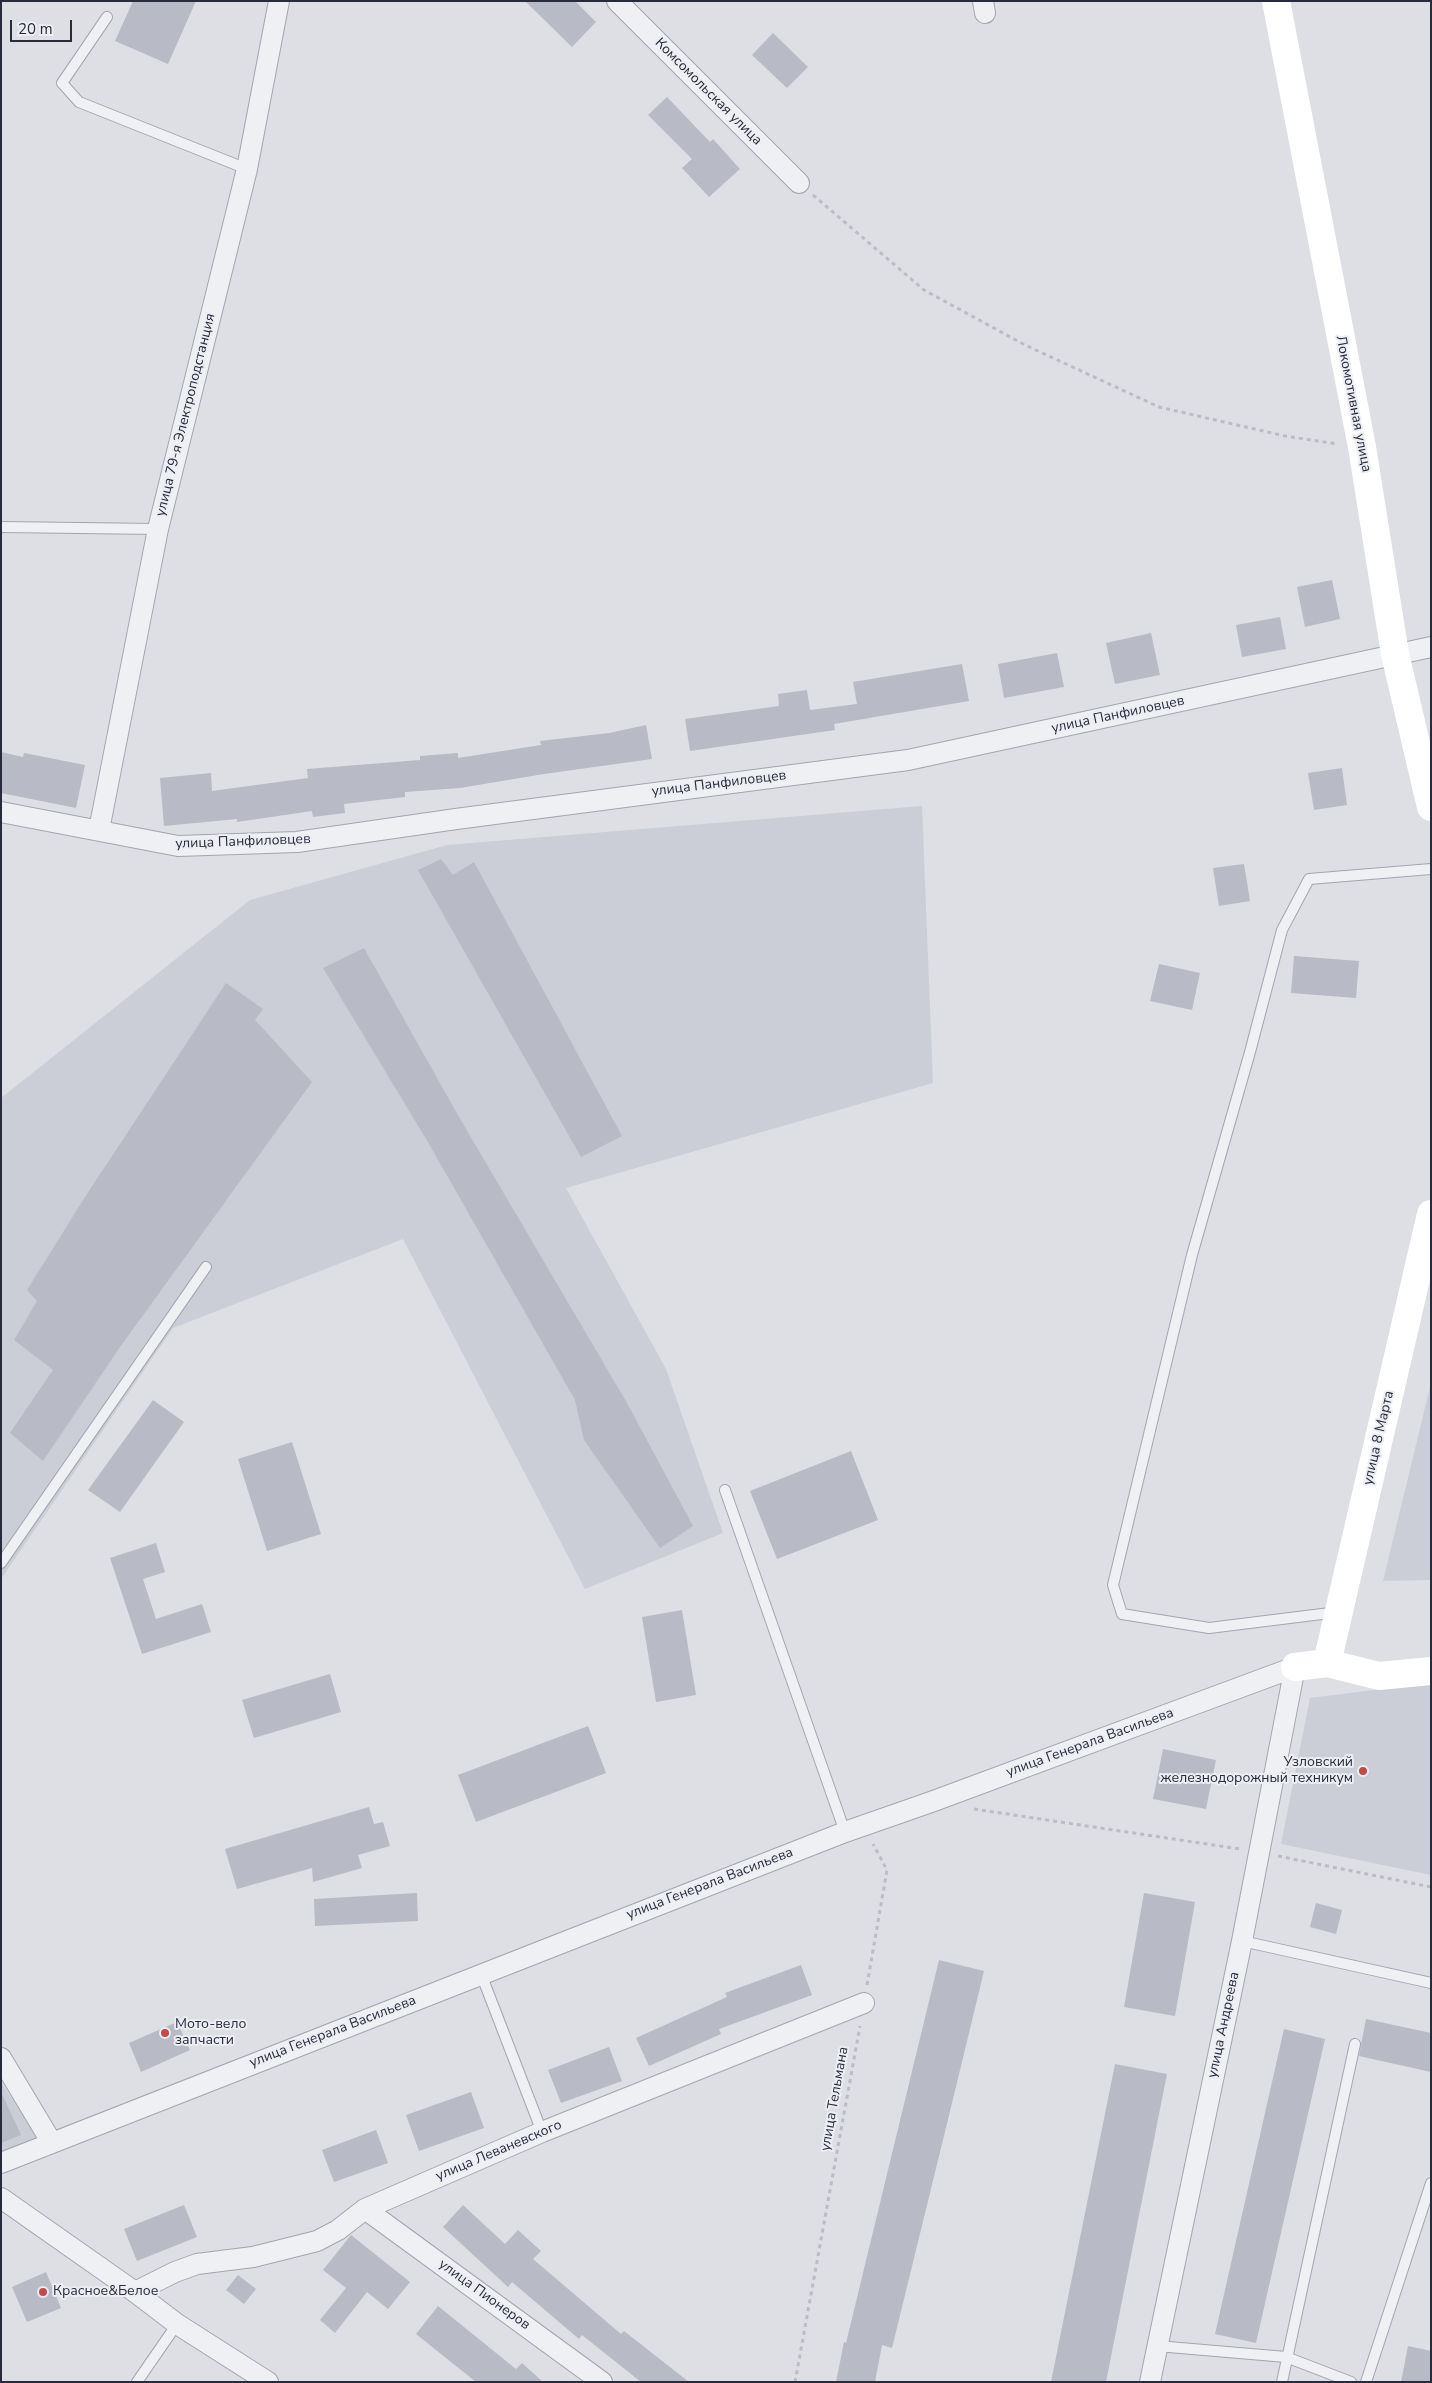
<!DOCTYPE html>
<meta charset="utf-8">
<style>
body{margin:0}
#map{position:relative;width:1432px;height:2383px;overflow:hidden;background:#dddfe5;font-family:"Nunito Sans",sans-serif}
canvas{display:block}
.frame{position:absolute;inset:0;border:2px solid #282b3b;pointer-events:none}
.scale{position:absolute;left:10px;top:20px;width:62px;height:22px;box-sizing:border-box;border:2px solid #282b3b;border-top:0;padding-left:6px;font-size:15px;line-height:18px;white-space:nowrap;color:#282b3b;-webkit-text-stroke:4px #eceef3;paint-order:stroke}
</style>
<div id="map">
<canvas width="1432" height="2383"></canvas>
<div class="frame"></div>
<div class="scale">20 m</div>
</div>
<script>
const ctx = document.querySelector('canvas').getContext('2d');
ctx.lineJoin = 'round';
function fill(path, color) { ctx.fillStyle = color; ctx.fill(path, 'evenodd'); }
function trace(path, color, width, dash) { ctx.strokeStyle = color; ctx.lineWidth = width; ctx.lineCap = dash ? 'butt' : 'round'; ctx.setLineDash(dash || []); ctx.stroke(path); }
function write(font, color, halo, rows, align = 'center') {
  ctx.font = font + ' "Nunito Sans",sans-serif'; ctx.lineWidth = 4; ctx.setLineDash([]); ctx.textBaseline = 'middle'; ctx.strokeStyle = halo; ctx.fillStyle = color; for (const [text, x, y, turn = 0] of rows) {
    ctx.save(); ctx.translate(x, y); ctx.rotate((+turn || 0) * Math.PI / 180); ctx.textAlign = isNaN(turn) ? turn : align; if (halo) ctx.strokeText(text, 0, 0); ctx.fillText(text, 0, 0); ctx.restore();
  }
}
fill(new Path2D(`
 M922 806 933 1083 566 1188 666 1369 723 1533 585 1589 403 1239 173 1328 1 1579V1098L250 900 447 845Z
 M1431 1383V1580L1383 1581Z
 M1431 1683V1875L1281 1844 1310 1698Z
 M1 2082 40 2141 1 2155Z`), '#cbced7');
fill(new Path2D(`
 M133 1H196L168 64 115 41Z
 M525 1H575L596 22 572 47Z
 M773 33 808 67 787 88 752 55Z
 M667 97 710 142 713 139 740 169 709 197 682 168 692 159 648 115Z
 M1332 580 1340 619 1305 627 1297 587Z
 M1280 617 1286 649 1242 657 1236 625Z
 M1151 633 1160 675 1115 684 1106 643Z
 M1057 653 1064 687 1004 698 998 664Z
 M962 664 969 701 834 724 835 730 690 751 685 719 779 706 778 694 807 690 810 710 857 704 853 682Z
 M646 725 652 759 544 774 460 788 405 792V797L344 804 345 813 313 817 312 811 237 822V819L164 826 160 778 211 773 212 791 308 778 307 769 420 760V756L458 753V758L541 745 540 741 609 733Z
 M1 752 23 757 24 753 85 765 76 808 1 793Z
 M1342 768 1347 805 1314 810 1308 773Z
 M441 859 453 875 474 862 622 1136 581 1157 418 870Z
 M1244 864 1250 901 1219 906 1213 868Z
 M364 948 459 1117 627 1403 693 1526 660 1548 584 1440 575 1400 429 1144 323 968Z
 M1294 956 1359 961 1356 998 1291 993Z
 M1159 964 1200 973 1192 1010 1150 1001Z
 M226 983 263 1009 255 1020 312 1082 120 1347 43 1461 10 1433 53 1370 14 1340 37 1301 27 1290 85 1197Z
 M153 1400 184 1422 120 1512 88 1490Z
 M292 1442 321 1534 267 1551 238 1459Z
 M851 1451 878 1520 777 1559 750 1491Z
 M156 1543 165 1572 143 1579 156 1619 202 1604 211 1632 142 1654 110 1558Z
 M682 1610 696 1695 656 1702 642 1617Z
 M330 1674 341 1712 254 1738 242 1700Z
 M588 1726 606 1773 476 1822 458 1775Z
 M1163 1749 1216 1760 1206 1809 1153 1799Z
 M369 1807 374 1824 383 1822 390 1846 358 1855 362 1868 313 1882 312 1868 237 1889 225 1849Z
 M417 1893 418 1921 315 1926 314 1899Z
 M1144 1893 1195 1902 1175 2016 1124 2007Z
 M1316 1903 1342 1910 1336 1934 1310 1927Z
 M939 1960 984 1971 953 2099 892 2348 882 2345 875 2382H836L844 2342 846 2343Z
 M801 1965 812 1995 719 2029 721 2034 649 2066 636 2038 727 1997 725 1993Z
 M1366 2019 1431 2033V2072L1359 2056Z
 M177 2022 190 2050 141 2072 129 2043Z
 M1284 2029 1325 2039 1256 2343 1215 2334Z
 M609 2047 622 2081 561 2103 548 2070Z
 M1115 2064 1167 2074 1106 2382H1051Z
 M1 2092 21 2135 1 2143Z
 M471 2092 484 2128 419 2151 406 2115Z
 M376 2130 388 2163 334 2182 322 2150Z
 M184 2205 197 2237 137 2261 124 2229Z
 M463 2205 505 2244 518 2230 541 2251 533 2259 621 2334 624 2331 689 2382H641L582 2335 579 2339 512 2282 508 2287 443 2227Z
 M351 2235 410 2282 388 2309 367 2292 335 2333 320 2320 346 2288 323 2270Z
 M46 2272 61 2308 27 2322 12 2287Z
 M238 2275 256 2289 244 2304 226 2290Z
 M438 2306 516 2369 522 2363 543 2382H476L416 2334Z
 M1408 2346 1431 2351V2382H1401Z`), '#b8bac5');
const service = new Path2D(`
 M107 17 62 83 79 102 247 169
 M1 527 158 529
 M725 1490 845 1832
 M1 1563 206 1267
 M1338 1612 1209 1628 1122 1614 1113 1585 1192 1255 1250 1052 1282 930 1309 879 1431 869
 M1242 1941 1431 1983
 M481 1974 542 2132
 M1157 2346 1286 2357 1351 2382
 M137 2382 177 2324
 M1282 2382 1355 2044
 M1366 2382 1431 2183`);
const minor = new Path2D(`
 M617 1 799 183
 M983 1 985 13
 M1 812 178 846 297 842 456 819 908 760 1431 647
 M99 830 158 529 247 169 279 1
 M1 2058 52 2143
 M1 2163 845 1832 931 1802 1295 1667
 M1 2198 135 2292 177 2324 268 2382
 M365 2209 602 2382
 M135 2292 175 2272 197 2264 253 2257 317 2241 338 2230 365 2209 542 2132 864 2003
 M1150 2382 1242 1941 1295 1667`);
trace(service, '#a3a5af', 12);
trace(minor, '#a3a5af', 22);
trace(new Path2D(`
 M813 195 924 290 1025 345 1159 407 1285 436 1337 444
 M974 1809 1240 1849
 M1278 1856 1431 1887
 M867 1985 887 1870 873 1844
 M795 2382 860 2026`), '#bbbdc4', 3, [4, 4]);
trace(service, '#eff0f4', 10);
trace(minor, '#eff0f4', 20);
trace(new Path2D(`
 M1276 1 1362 447 1395 654 1431 807
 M1327 1663 1431 1214
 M1295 1667 1327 1663 1379 1676 1431 1671`), '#fff', 28);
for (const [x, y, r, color] of [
 [1363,1771,5,"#c24b4a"],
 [165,2033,5,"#c24b4a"],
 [43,2292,5,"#c24b4a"]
]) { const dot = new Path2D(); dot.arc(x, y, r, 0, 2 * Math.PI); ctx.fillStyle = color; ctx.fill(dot); trace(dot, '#eceef3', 2); }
write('14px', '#282b3b', '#eceef3', [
 ["Комсомольская улица",708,92,45],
 ["Локомотивная улица",1353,404,79],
 ["улица 79-я Электроподстанция",186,415,-76],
 ["улица Панфиловцев",1118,715,-12],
 ["улица Панфиловцев",719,784,-7],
 ["улица Панфиловцев",243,842,-2],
 ["улица 8 Марта",1379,1438,-77],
 ["улица Генерала Васильева",1090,1743,-20],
 ["улица Генерала Васильева",710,1884,-21],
 ["улица Андреева",1224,2025,-78],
 ["улица Генерала Васильева",333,2032,-21],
 ["улица Тельмана",835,2099,-80],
 ["улица Леваневского",499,2151,-23],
 ["улица Пионеров",484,2295,36]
]);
write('14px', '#282b3b', '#eceef3', [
 ["Узловский",1353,1763,"right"],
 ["железнодорожный техникум",1353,1779,"right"],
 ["Мото-вело",175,2025],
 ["запчасти",175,2041],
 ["Красное&Белое",53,2292]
], 'left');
</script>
